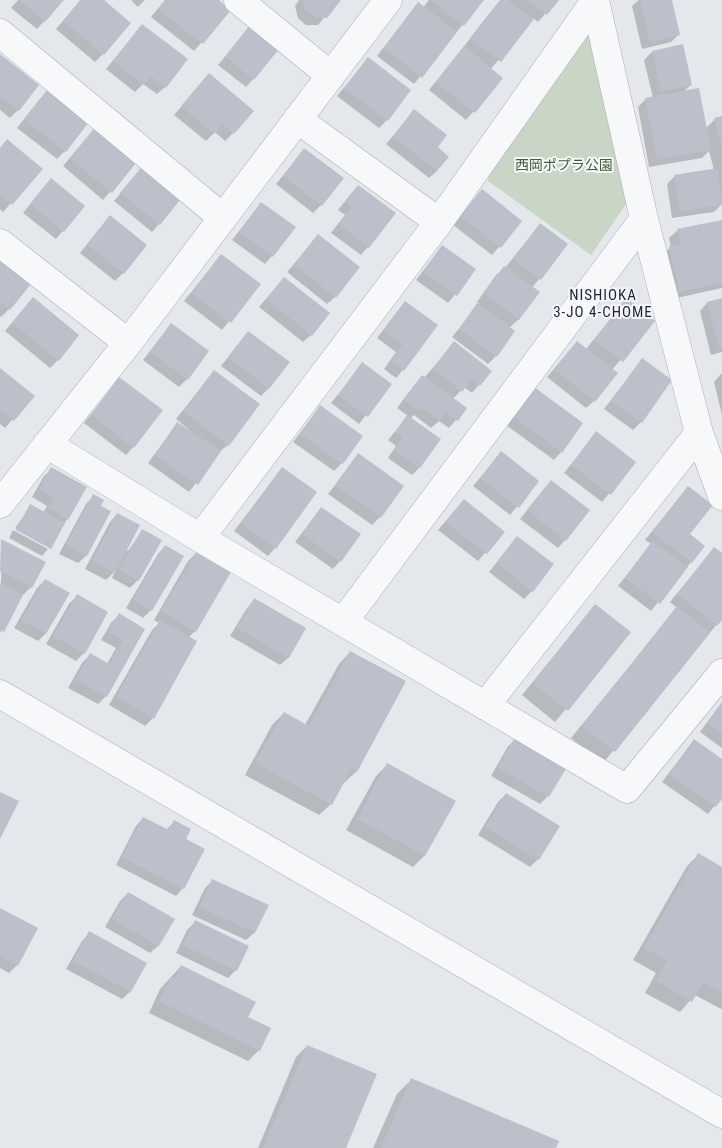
<!DOCTYPE html>
<meta charset="utf-8">
<style>
body{margin:0}
canvas{display:block;background:#e4e7ec}
</style>
<canvas width="722" height="1148"></canvas>
<script>
const ctx = document.querySelector('canvas').getContext('2d');
ctx.lineJoin = 'round';
function fill(path, color) { ctx.fillStyle = color; ctx.fill(path, 'evenodd'); }
function trace(path, color, width, dash) { ctx.strokeStyle = color; ctx.lineWidth = width; ctx.lineCap = dash ? 'butt' : 'round'; ctx.setLineDash(dash || []); ctx.stroke(path); }
function write(font, color, halo, rows, align = 'center') {
  ctx.font = font + ' "Roboto Condensed","Noto Sans JP",sans-serif'; ctx.lineWidth = 4; ctx.setLineDash([]); ctx.textBaseline = 'middle'; ctx.strokeStyle = halo; ctx.fillStyle = color; for (const [text, x, y, turn = 0] of rows) {
    ctx.save(); ctx.translate(x, y); ctx.rotate((+turn || 0) * Math.PI / 180); ctx.textAlign = isNaN(turn) ? turn : align; if (halo) ctx.strokeText(text, 0, 0); ctx.fillText(text, 0, 0); ctx.restore();
  }
}
fill(new Path2D(`
 M589 26 631 197 591 255 488 181 489 175Z`), '#c9d6c5');
fill(new Path2D(`
 M18 0H63L37 29 11 8Z
 M81 0H102L103 54 95 62 56 29Z
 M131 0H145L138 7Z
 M165 0H217L229 10 194 51 151 17Z
 M299 0H339L318 25H306L298 18 295 6Z
 M429 0H483L414 84 377 56 411 12 423 8Z
 M501 0H557L538 22 533 18 491 69 502 78 466 120 429 90Z
 M639 0H671L679 34 671 42 642 49 632 6Z
 M142 25 165 87 157 94 143 84 135 92 106 69Z
 M242 36 253 79 246 87 218 65Z
 M682 46 691 85 683 92 706 128 715 119 722 117V204L714 212 672 218 667 184 675 176 714 170 709 151 702 158 649 167 638 107 646 99 653 98 644 60 652 52Z
 M0 56 18 110 10 118 0 110Z
 M368 59 387 120 379 128 337 96Z
 M202 83 233 133 225 141 215 132 206 141 174 115Z
 M40 99 65 151 57 159 17 128Z
 M414 111 436 147 437 171 429 178 386 144Z
 M90 134 138 160 103 200 63 166Z
 M0 148 41 169 3 212 0 209Z
 M304 150 321 205 313 213 276 184Z
 M144 165 159 224 152 232 114 201Z
 M43 188 84 206 56 239 23 213Z
 M482 190 521 221 492 255 453 225Z
 M351 194 368 247 361 255 331 233 345 215 338 210Z
 M261 203 272 256 265 264 232 240Z
 M722 221V288L672 299 662 255 671 247 669 238 677 231Z
 M540 224 566 244 532 288 519 319 509 328 496 356 488 364 452 337 479 304 477 302 496 275 505 268Z
 M103 225 123 273 115 281 80 253Z
 M318 236 335 297 327 304 287 272Z
 M442 246 475 270 448 303 416 280Z
 M221 255 259 284 222 330 184 301Z
 M0 260 9 309 1 317 0 316Z
 M284 278 311 335 303 342 259 307Z
 M722 299V352L711 355 700 311 707 303Z
 M626 300 653 321 612 370 594 401 586 408 547 377 577 342 586 349Z
 M405 302 403 370 396 378 384 369 396 352 377 338Z
 M25 307 58 360 50 368 5 331Z
 M171 324 187 379 179 387 143 360Z
 M248 333 269 388 261 396 221 366Z
 M454 343 490 371 472 393 464 387 453 399 466 408 449 428 439 421 431 428 414 415 410 419 420 467 412 475 388 458 396 446 388 440 408 416 397 408 415 384 422 376 424 378Z
 M642 360 641 422 633 430 604 409Z
 M363 364 390 384 359 424 331 403Z
 M0 369 33 396 5 428 0 424Z
 M214 371 228 445 219 452 189 492 148 463 177 424 187 431 188 429 176 419Z
 M721 374H722V415L714 382Z
 M119 379 133 447 126 455 84 423Z
 M526 397 561 452 554 460 506 425Z
 M320 407 342 463 334 471 293 442Z
 M596 433 635 462 602 502 564 473Z
 M501 453 538 482 510 515 473 486Z
 M359 455 380 517 372 525 328 494Z
 M282 468 275 548 268 556 234 531Z
 M52 469 67 519 49 549V547L15 528 31 506 43 513 47 506 32 497 44 476Z
 M688 487V534L691 562 651 611 618 586 651 544 645 540Z
 M544 489 565 540 558 548 520 519Z
 M94 496 99 506 109 511 86 556 78 563 59 554 86 504Z
 M464 500 503 532 478 561 438 530Z
 M321 508 340 561 333 569 295 542Z
 M117 514 126 550 128 551 142 531 138 580 130 588 112 578 115 571 106 580 85 569 110 522Z
 M13 530 48 549 42 556 9 538Z
 M517 537 532 591 524 599 489 572Z
 M2 540 31 587 23 595 22 594 0 633Z
 M165 546 182 556 151 610 143 618 126 608 158 554Z
 M196 553 195 631 188 638 153 718 145 726 109 705 152 630 159 623 154 620 188 561Z
 M722 555V618L603 763 571 738 677 608 670 602 707 557Z
 M45 580 46 633 38 641 14 628 37 588Z
 M77 596 84 653 76 661 46 644 69 604Z
 M254 600 304 629 288 658 280 665 230 636 247 608Z
 M596 605 630 632 555 722 522 695Z
 M119 615 144 629 106 696 98 704 68 688 82 663 90 655 107 664 116 648 101 640 111 623Z
 M350 652 405 682 356 772 344 783 343 782 331 804 319 815 245 775 272 725 284 713 305 725 339 664Z
 M722 702V748L700 732Z
 M516 739 548 796 540 804 491 776 508 746Z
 M694 740 722 760V797L708 814 662 782Z
 M388 764 454 802 424 856 413 867 346 830 376 776Z
 M506 794 538 859 530 867 478 835 498 802Z
 M143 818 166 830 174 822 184 840 183 888 176 896 116 865 136 826Z
 M698 855 722 868V1008L721 1009 695 995 680 1012 645 993 656 973 633 960 687 866Z
 M213 880 267 906 254 933 246 940 192 915 205 888Z
 M128 893 173 919 158 946 150 953 105 927 120 901Z
 M0 909 17 965 9 973 0 968Z
 M195 922 236 970 228 978 176 953 187 930Z
 M90 933 145 963 130 992 122 999 66 969 82 941Z
 M181 966 247 1017 259 1050 248 1061 149 1013 160 989Z
 M307 1046 345 1148H258L296 1057Z
 M411 1080 555 1148H373L397 1094Z`), '#0003');
fill(new Path2D(`
 M19 0H64L45 22Z
 M80 0H104L131 23 104 55 63 21Z
 M165 0H219L231 10 203 44 158 9Z
 M303 0H341L327 18 315 17 305 10Z
 M430 0H484L464 26Z
 M500 0H508L534 19 501 62 470 38Z
 M528 0H559L547 15Z
 M640 0H672L680 35 650 42Z
 M418 2 457 32 422 78 384 48Z
 M142 24 188 59 166 88 151 76 144 85 113 61Z
 M249 26 279 49 254 80 225 57Z
 M683 44 692 85 661 92 652 51Z
 M464 46 503 78 475 113 436 82Z
 M0 54 39 85 19 111 0 96Z
 M368 57 411 90 388 121 344 88Z
 M209 73 254 111 234 134 223 124 214 134 181 106Z
 M699 88 711 150 657 160 645 98Z
 M47 90 89 122 66 152 24 119Z
 M414 109 447 135 438 147 449 157 437 171 393 136Z
 M722 116V144H721L714 118Z
 M97 125 139 159 112 193 70 158Z
 M7 139 43 169 12 205 0 195V148Z
 M304 148 344 178 322 206 283 176Z
 M144 164 184 195 160 225 120 193Z
 M718 168 722 205 680 211 674 175Z
 M51 178 85 206 64 232 30 204Z
 M358 185 396 213 369 248 338 224 352 207 345 201Z
 M482 189 522 221 501 248 460 216Z
 M261 202 296 227 273 257 239 232Z
 M110 215 147 245 124 274 87 244Z
 M722 220V283L679 292 669 246 680 244 677 229Z
 M540 223 568 244 541 280 513 259Z
 M318 234 360 267 336 298 294 264Z
 M442 245 476 269 457 296 423 272Z
 M221 254 261 284 231 323 191 293Z
 M0 258 31 284 10 310 0 301Z
 M504 266 540 292 519 320 484 293Z
 M284 277 330 313 312 336 266 299Z
 M33 297 79 335 59 361 12 323Z
 M626 298 655 321 623 362 594 340Z
 M722 298V347L719 348 707 302Z
 M405 301 438 325 404 371 390 361 403 344 383 330Z
 M477 303 515 331 497 357 459 329Z
 M171 323 209 351 188 380 150 352Z
 M248 331 290 362 269 389 228 357Z
 M454 341 492 371 480 386 472 379 462 392 433 368Z
 M577 341 618 373 595 402 554 369Z
 M642 358 672 380 642 423 611 401Z
 M362 362 392 384 368 417 338 395Z
 M0 368 35 396 14 421 0 410Z
 M214 370 260 404 229 446 183 411Z
 M422 375 467 408 458 421 446 413 440 421 422 408 420 411 404 400Z
 M119 377 163 410 134 448 91 415Z
 M534 387 583 423 562 453 513 416Z
 M320 405 363 436 343 464 300 434Z
 M407 415 441 439 420 468 395 450 403 437 395 432Z
 M177 422 221 451 198 485 155 455Z
 M596 431 636 462 611 495 571 465Z
 M501 451 539 481 519 508 480 478Z
 M358 453 404 486 381 518 335 485Z
 M51 467 87 487 68 520 48 508 54 498 39 489Z
 M282 467 317 492 276 549 241 523Z
 M551 480 590 510 566 541 527 510Z
 M688 486 713 505 690 534 705 546 692 563 652 532Z
 M93 494 104 500 101 506 111 511 87 556 66 545Z
 M464 499 505 532 487 554 445 522Z
 M30 504 65 523 51 549 16 530Z
 M321 507 361 534 341 562 302 534Z
 M117 513 140 525 115 573 92 561Z
 M142 529 162 540 139 581 119 570Z
 M517 536 554 564 533 592 496 563Z
 M1 539 46 562 32 588 0 571Z
 M652 541 688 567 660 604 625 578Z
 M165 545 184 556 152 611 133 600Z
 M714 547 722 553V620L717 626 677 594Z
 M196 552 231 572 196 632 161 611Z
 M45 579 70 593 46 634 21 620Z
 M0 583 23 595 4 632 0 630Z
 M77 594 108 612 85 654 53 636Z
 M254 598 306 628 289 658 237 628Z
 M595 604 631 632 568 711 532 683Z
 M677 606 710 633 615 752 582 726Z
 M119 613 145 629 107 697 75 680 90 653 109 664 123 640 108 632Z
 M160 620 197 641 154 719 116 697Z
 M350 651 406 681 357 772 351 769 332 805 255 763 284 712 309 726Z
 M722 703V734L707 723Z
 M515 737 567 767 549 797 498 768Z
 M694 739 722 759V799L716 807 669 774Z
 M387 763 456 801 425 856 357 819Z
 M0 792 19 801 0 839Z
 M506 793 560 826 539 860 485 827Z
 M143 817 169 830 174 820 191 829 186 839 205 849 184 889 122 857Z
 M698 853 722 867V993L703 982 692 1002 656 981 667 961 644 948Z
 M212 879 269 905 255 933 199 907Z
 M128 892 175 919 159 946 112 919Z
 M0 908 38 928 18 966 0 956Z
 M195 920 249 946 237 971 183 945Z
 M89 931 147 963 131 992 73 961Z
 M181 965 256 1002 248 1017 271 1028 260 1051 159 1001 171 977 175 978Z
 M307 1045 377 1074 346 1148H263Z
 M411 1078 559 1141 556 1148H381Z`), '#bbc0ca');
const minor = new Path2D(`
 M238 0 331 76
 M595 0 644 219 699 433 722 496
 M0 33 223 218
 M297 119 439 222
 M0 243 128 343
 M47 444 200 538 627 789 722 673
 M0 504 128 343 388 0
 M200 538 439 222 595 1
 M343 622 644 219
 M0 694 722 1114
 M485 706 699 433`);
trace(minor, '#a9aeb7', 29);
trace(minor, '#f7f8fa', 28);
write('14px', '#3f6138', '#f4f6f9', [
 ["西岡ポプラ公園",564,166]
]);
ctx.letterSpacing = '1px';
write('15px', '#1d2536', '#f4f6f9', [
 ["NISHIOKA",603,296],
 ["3-JO 4-CHOME",603,313]
]);
ctx.letterSpacing = '0px';
</script>
